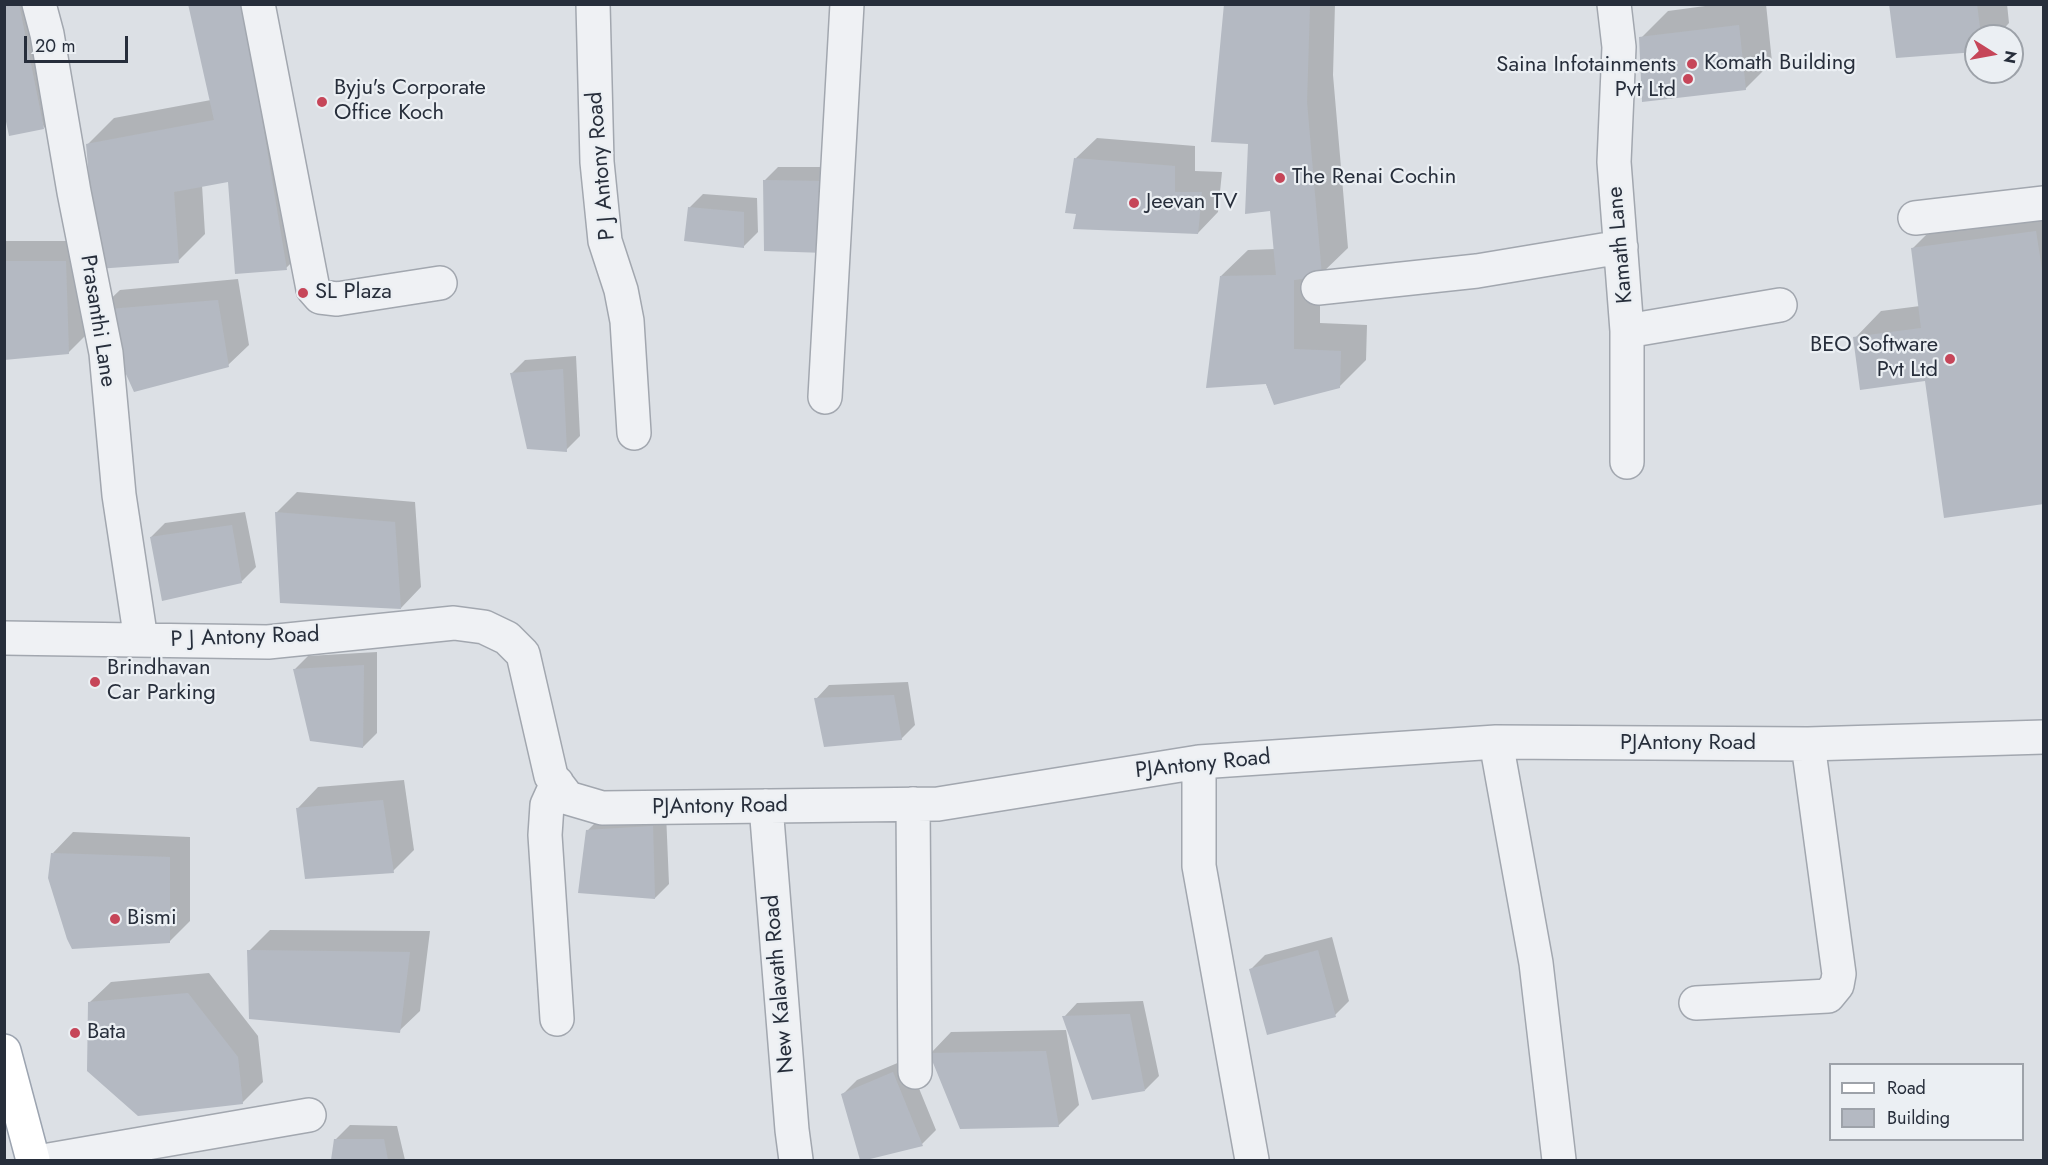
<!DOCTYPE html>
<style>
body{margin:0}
#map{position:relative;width:2048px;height:1165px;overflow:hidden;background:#dce0e5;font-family:Jost,sans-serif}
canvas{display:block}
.frame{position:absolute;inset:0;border:6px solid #272e3b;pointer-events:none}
.legend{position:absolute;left:1829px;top:1063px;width:195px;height:78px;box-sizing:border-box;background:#ebeff3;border:2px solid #9da2a9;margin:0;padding:8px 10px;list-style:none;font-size:18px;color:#272e3b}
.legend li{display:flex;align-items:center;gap:12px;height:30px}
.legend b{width:30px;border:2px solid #9da2a9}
.north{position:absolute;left:1964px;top:24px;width:60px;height:60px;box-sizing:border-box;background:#ebeff3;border:2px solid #9da2a9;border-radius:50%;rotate:101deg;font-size:16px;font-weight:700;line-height:24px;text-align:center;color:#272e3b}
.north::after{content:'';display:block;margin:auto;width:21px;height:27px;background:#c64659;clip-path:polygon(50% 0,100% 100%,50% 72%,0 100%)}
.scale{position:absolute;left:24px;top:36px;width:104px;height:27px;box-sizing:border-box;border:3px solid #272e3b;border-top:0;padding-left:8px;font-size:18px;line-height:21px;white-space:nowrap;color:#272e3b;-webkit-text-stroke:4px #ebeff3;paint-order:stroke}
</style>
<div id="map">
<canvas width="2048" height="1165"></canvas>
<div class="frame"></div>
<ul class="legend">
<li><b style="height:8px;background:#fff"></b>Road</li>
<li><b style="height:16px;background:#b4b9c2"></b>Building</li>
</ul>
<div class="north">N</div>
<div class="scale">20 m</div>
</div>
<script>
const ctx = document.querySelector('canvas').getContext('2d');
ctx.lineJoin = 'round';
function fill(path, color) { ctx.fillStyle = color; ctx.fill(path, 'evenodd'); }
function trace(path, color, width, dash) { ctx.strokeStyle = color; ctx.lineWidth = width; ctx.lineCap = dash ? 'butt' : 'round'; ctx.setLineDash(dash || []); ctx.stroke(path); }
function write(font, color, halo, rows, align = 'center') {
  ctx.font = font + ' Jost,sans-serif'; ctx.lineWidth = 4.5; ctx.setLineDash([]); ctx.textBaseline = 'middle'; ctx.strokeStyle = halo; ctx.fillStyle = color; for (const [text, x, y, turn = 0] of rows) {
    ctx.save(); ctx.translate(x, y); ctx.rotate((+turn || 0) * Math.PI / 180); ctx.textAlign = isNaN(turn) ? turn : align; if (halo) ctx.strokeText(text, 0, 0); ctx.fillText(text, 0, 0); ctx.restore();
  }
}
fill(new Path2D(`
 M4 4H51L70 101 44 128Z
 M273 4 313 242 286 268 229 180 202 185 205 234 178 261 87 145 114 118 211 100Z
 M1225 4H1335L1333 75 1348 248 1320 275V323L1367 325 1366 360 1339 387 1274 403 1221 276 1248 250 1275 249 1271 209 1250 143Z
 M1720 4H1766L1772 62 1745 89 1641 38 1668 11Z
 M1891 4H2007L2009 23 1997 36H1976V51Z
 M1097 138 1195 146V171L1222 172 1218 212 1198 233 1078 213 1076 158Z
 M778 167H836L840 237 764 181Z
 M703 194 757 198 758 232 744 246 689 208Z
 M2044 208V503L1926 379 1855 338 1881 311 1920 306 1912 249 1939 222Z
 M4 241H86L89 332 68 353 4 358Z
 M238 279 249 345 228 365 99 310 120 290Z
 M576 356 580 436 566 450 512 373 525 360Z
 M297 492 415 502 421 587 401 608 276 513Z
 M245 512 256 567 242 581 151 537 165 523Z
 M377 652V733L363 747 294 670 308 656Z
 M908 682 915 725 901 739 816 699 829 685Z
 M404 780 414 850 393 871 298 808 318 787Z
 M666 813 669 884 655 898 587 831 601 817Z
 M73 832 190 837V921L169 942 53 853Z
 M270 930 430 931 420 1011 399 1031 249 951Z
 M1332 937 1349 1001 1335 1015 1251 969 1265 955Z
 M209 973 258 1036 263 1082 242 1103 90 1002 111 982Z
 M1143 1001 1159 1076 1145 1090 1064 1017 1077 1003Z
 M1066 1030 1079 1105 1058 1126 931 1053 951 1032Z
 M907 1059 936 1130 922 1144 861 1160 843 1094 857 1080Z
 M350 1125 397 1126 405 1160H332L336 1139Z`), '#0003');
fill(new Path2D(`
 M4 4H19L44 129 9 136 4 112Z
 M188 4H243L287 270 235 274 228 182 174 192 179 263 97 269 86 144 214 120Z
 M1224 4H1310L1307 102 1322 276 1294 280V349L1341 351 1340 388 1274 405 1266 384 1206 388 1220 276 1276 275 1270 211 1245 214 1248 144 1211 142Z
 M1889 4H1977L1981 36H1976V52L1896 58Z
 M1739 25 1746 90 1642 102 1639 37Z
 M1074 158 1175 166V192H1202L1198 234 1073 229 1076 214 1065 213Z
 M763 180 822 181 826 253 764 251Z
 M688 207 744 212V248L684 241Z
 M2036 231 2044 283V504L1944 518 1925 381 1860 390 1853 337 1921 328 1911 248Z
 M4 261H66L69 354 4 360Z
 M218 300 229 367 134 392 97 310Z
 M563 369 567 452 527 449 510 373Z
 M275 512 395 522 401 609 280 603Z
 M232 525 242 583 162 601 150 537Z
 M364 665 363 748 310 741 293 669Z
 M894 695 902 740 824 747 814 698Z
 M383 800 394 873 305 879 296 808Z
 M653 826 655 899 578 893 586 830Z
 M51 853 170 857V943L72 949 67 939 48 878Z
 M247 950 410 952 400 1033 249 1019Z
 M1318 950 1336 1017 1267 1035 1249 969Z
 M188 993 238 1057 243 1104 138 1116 87 1071 88 1002Z
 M1130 1014 1145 1091 1092 1100 1062 1016Z
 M1046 1051 1059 1127 960 1129 929 1053Z
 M893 1072 923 1146 866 1160H860L841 1094Z
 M334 1139H384L388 1160H331Z`), '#b4b9c2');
const minor = new Path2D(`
 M39 4 47 34 74 192 106 353 119 495 141 640
 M258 4 313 289 320 297 337 299 440 283
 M593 4 597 162 605 241 621 290 627 321 634 433
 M1614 4 1619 47 1614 162 1627 331 1780 305
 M1915 218 2044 203
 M1318 288 1477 271 1621 247
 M825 397 847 4
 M1627 462V331
 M4 638 268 642 454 623 484 627 507 638 523 654 551 776 568 798 602 808 938 804 1199 762 1496 742 1808 744 2044 737
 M1496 742 1536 963 1559 1160
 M1199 762V866L1252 1160
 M557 783 547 805 545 835 557 1019
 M913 804 915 1072
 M766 806 792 1130 796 1160
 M1696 1003 1828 996 1837 985 1839 974 1808 744
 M49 1160 309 1115`);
const major = new Path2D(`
 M4 1051 33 1160`);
trace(minor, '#a2a7af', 36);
trace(major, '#9ca4b0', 36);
trace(minor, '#eff1f4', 33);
trace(major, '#fff', 33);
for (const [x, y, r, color] of [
 [1692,64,6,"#c64659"],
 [1688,79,6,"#c64659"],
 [322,102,6,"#c64659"],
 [1280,178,6,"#c64659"],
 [1134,203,6,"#c64659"],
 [303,293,6,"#c64659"],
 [1950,359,6,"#c64659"],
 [95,682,6,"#c64659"],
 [115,919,6,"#c64659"],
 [75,1033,6,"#c64659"]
]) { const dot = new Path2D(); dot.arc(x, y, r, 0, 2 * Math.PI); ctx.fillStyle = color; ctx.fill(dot); trace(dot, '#ebeff3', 2); }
write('22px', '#272e3b', '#ebeff3', [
 ["Komath Building",1704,64],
 ["Saina Infotainments",1676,66,"right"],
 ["Pvt Ltd",1676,91,"right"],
 ["Byju's Corporate",334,89],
 ["Office Koch",334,114],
 ["The Renai Cochin",1292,178],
 ["Jeevan TV",1146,203],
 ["SL Plaza",315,293],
 ["BEO Software",1938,346,"right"],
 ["Pvt Ltd",1938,371,"right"],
 ["Brindhavan",107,669],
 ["Car Parking",107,694],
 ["Bismi",127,919],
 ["Bata",87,1033]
], 'left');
write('22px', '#272e3b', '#ebeff3', [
 ["P J Antony Road",602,166,-95],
 ["Kamath Lane",1621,245,-95],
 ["Prasanthi Lane",97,321,81],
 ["P J Antony Road",245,638,-2],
 ["PJAntony Road",1688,744],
 ["PJAntony Road",1203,765,-6],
 ["PJAntony Road",720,807,-1],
 ["New Kalavath Road",780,984,-95]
]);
</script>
